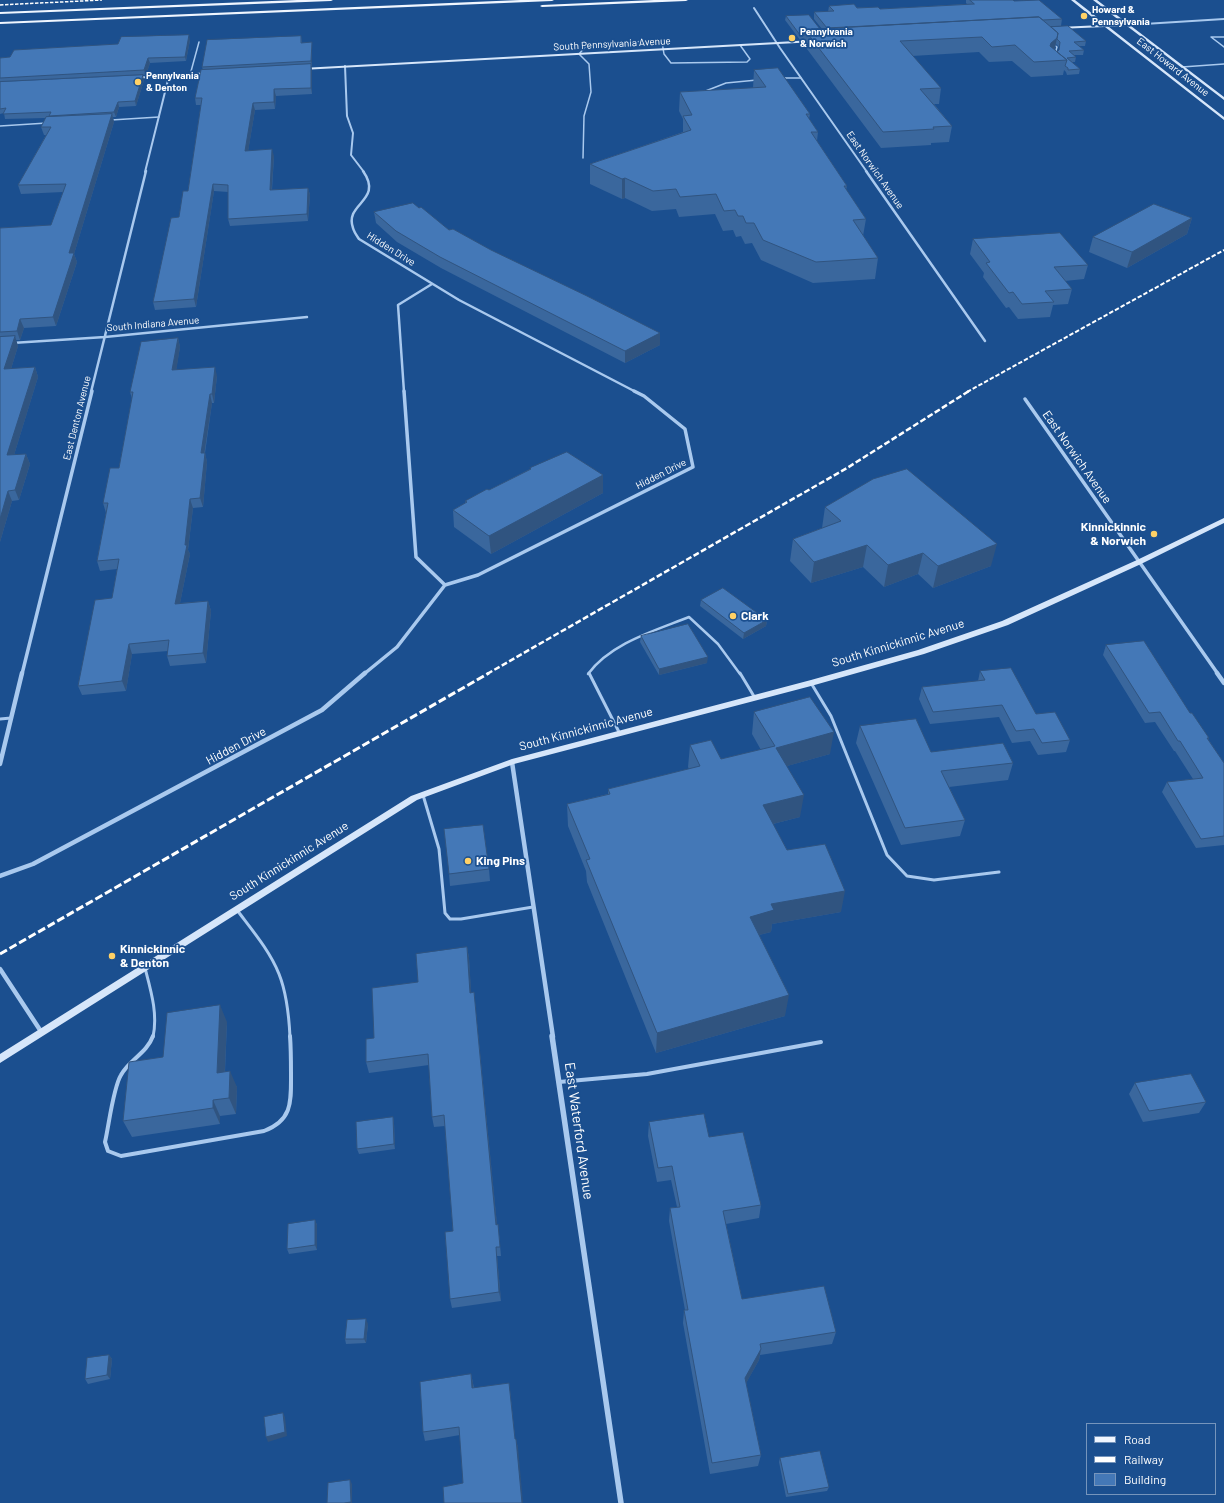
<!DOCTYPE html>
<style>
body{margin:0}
#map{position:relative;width:1224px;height:1503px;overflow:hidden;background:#1b4f8f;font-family:Barlow,sans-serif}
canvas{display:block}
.legend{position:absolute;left:1086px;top:1423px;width:130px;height:72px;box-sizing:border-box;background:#1b4f8f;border:1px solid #7695bc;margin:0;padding:5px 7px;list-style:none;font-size:12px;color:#fff}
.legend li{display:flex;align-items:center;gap:8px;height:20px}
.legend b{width:20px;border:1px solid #7695bc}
</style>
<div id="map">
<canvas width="1224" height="1503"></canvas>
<ul class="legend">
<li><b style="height:5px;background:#f0f6ff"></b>Road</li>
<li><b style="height:5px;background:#fff"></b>Railway</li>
<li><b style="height:11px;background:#4478b7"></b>Building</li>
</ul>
</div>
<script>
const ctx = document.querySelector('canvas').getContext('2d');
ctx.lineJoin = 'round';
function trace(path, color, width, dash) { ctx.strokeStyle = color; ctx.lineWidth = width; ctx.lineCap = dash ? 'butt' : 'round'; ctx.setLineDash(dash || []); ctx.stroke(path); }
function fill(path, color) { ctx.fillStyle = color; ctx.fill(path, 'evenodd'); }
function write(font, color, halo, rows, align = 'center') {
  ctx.font = font + ' Barlow,sans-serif'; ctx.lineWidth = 3.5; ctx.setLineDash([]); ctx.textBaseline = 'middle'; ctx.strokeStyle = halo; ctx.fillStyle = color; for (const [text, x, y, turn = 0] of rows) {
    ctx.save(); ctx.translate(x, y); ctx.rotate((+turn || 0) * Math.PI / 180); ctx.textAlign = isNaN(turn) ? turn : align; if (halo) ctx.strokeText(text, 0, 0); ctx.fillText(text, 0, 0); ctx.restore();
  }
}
trace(new Path2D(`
 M1224 37H1211L1224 47
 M1053 44 1057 47 1055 54
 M1182 67 1224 64
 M190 75 199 42
 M783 78H801
 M703 92 726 83 757 80
 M111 120 159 117
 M0 126 47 123
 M583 158 584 116 591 92 589 64 579 54 587 45 649 41 662 42 664 54 671 63 747 62 750 59 740 45`), '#a9c9ee', 1.5);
trace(new Path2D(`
 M588 674C611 643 654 631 689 617L718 644 740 674`), '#a9c9ee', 2.5);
trace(new Path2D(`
 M589 673 620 734
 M740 673 755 698
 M811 683 831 716 887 855 907 876 934 880 999 872
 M0 719 11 718
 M423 795 439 849 445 913 450 919H461L533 907
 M237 910C252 930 270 951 279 974 287 994 289 1016 290 1037
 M145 968C151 991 158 1014 153 1037`), '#a9c9ee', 3);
trace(new Path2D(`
 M153 1036C147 1053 129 1060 121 1075 113 1088 109 1125 105 1142L108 1151 121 1156 264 1131C293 1120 291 1101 291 1074 291 1062 291 1049 290 1036
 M559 1082 647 1074 821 1042`), '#a9c9ee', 4);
trace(new Path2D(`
 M754 8 780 48 867 172
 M1128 25 1224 19
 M345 66 347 116 353 133 351 155 364 172
 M145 172 169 76`), '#a9c9ee', 2);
trace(new Path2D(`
 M363 171C384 201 344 203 353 228 354 232 357 236 359 239L459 300 636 392
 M866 171 985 341
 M12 343 105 337 307 317
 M91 392 146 171
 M404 392 398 305 432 284`), '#a9c9ee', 2.5);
trace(new Path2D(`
 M404 391 416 557 445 585
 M1025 399 1218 674
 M22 674 92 391
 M364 674 397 647 445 585 478 575 693 467 685 429 644 396 634 391`), '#a9c9ee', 3.5);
trace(new Path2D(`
 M1217 673 1224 683
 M512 762 553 1037
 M0 764 22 673
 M0 876 33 864 322 710 365 673
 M0 969 42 1033`), '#a9c9ee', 4.5);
trace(new Path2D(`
 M552 1036 621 1503`), '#a9c9ee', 5.5);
fill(new Path2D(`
 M1071 0H1075L1107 25 1124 24 1093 0H1097L1224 97V100L1127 26 1109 27 1224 117V120L1105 27 1058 29 1059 27 1102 25Z
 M814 40 815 42 302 70 300 69 302 68Z
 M211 72 212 74 133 79 131 78 133 77Z
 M1224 518V523L1141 564 1008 625 924 654 811 686 514 764 417 800 0 1063V1054L411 796 512 759 811 680 918 650 1002 621 1137 560Z`), '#d6e6fa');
fill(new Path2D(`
 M297 0H333L331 1 0 14V12Z
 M520 0H554L552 1 0 24V22Z
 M654 0H688L686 1 542 7 540 6 542 5Z`), '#f0f6ff');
trace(new Path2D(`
 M0 5 102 0`), '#fff', 1.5, [3.5, 1.5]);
trace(new Path2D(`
 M967 392 1224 250`), '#fff', 2, [4.5, 2]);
trace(new Path2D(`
 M487 674 847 468 969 391`), '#fff', 2.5, [6, 2.5]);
trace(new Path2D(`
 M0 954 489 673`), '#fff', 3, [8, 3]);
fill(new Path2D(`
 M966 0H1013L1014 1 1062 19 1061 26H1050L1086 41 1085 46H1079L1084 50 1083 55H1074L1076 57 1075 62H1072L1080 69 1079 74 1067 75 1066 72 1064 70 1063 75 1031 77 1012 61 989 62 979 52 912 56 941 88 939 104H934L952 126 949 142 931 143V145L881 148 804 45V39L800 40 785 20 786 16 820 29H822L814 19V12H828L829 6 880 9 967 4 966 3ZM1056 44 1059 47V51L1057 52 1055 49Z
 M301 36 302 43 312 47V66H311L312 71V94L276 96 275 109 255 110 248 151 274 156 272 190 308 188 310 195 308 221 230 226 228 219V192L214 191 196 307 155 310 153 302 188 191 201 105H196L195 98 203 70 202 67Z
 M190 40 186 61 150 63 146 75 0 82V58L10 57 118 44Z
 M754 70 810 114 809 119 818 132 817 141 847 186 846 190 866 219 863 236 878 258 875 279 813 283 761 260 752 243 745 244 741 236 736 237 733 230 723 231 715 214 679 217 676 209 652 211 625 198 622 199 590 184V164L683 132V119L679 111 680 92 753 88Z
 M144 80 136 106 119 107 116 117H113L114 122 74 254 77 262 56 326 24 328 20 340H16L18 346 11 369 35 367 38 377 14 455 26 454 30 464 19 500 12 501 0 542V228L51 225 63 192 21 194 18 185 46 135H44L41 127 46 118 5 119 4 113 0 114V82Z
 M419 208 449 230 491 250 660 345 625 363 441 268 397 242 376 223 374 212Z
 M1192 218 1187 234 1127 268 1089 252 1093 237Z
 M973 239 1088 265 1084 279 1065 281 1072 289 1068 304 1053 305 1050 317 1018 319 1009 307 1006 308 983 277 984 273 970 254Z
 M178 338 180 347 176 370 217 376 214 403H212L205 453 207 462 203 507 193 508 188 550 190 554 180 603 208 601 211 611 206 663 170 666 167 656 168 651 132 654 126 691 82 695 78 686 112 598 117 569 100 571 97 561 106 513 103 503 119 468 132 399 130 392Z
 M530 468 603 475V493L491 554 454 527 453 510 465 503V501L489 490 530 469Z
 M825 507 991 566 933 588 918 574 884 587 863 567 811 583 790 561 793 539 822 528Z
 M701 600 767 620 766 626 743 639 700 606Z
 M641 636 707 663 659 675 640 642Z
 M1106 645 1190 713 1209 738 1208 739 1224 763V845L1196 848 1162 792 1167 782 1193 779 1175 751H1174L1155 722 1145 723 1103 655Z
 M980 671 1036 714 1070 740 1066 752 1038 755 1030 741 1012 743 999 717 930 724 919 699 922 687 978 681Z
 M754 712 830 754 787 766 800 817 773 824 787 850 841 912 772 924 771 932 759 935 785 1016 656 1053 587 882 586 871 568 826 567 804 608 794V789L689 769 688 767 690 745 721 759 761 750 752 734Z
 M860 726 931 752 1013 763 1008 780 949 787 965 820 960 836 901 845 856 743Z
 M489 869 490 881 450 886 449 874Z
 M467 947 469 958 471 993 475 1003 497 1225 499 1234 501 1256H497L501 1301 452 1308 450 1299 453 1231 445 1126 434 1127 432 1117 429 1065 369 1073 366 1062 418 982Z
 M227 1022 225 1072 237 1087 236 1114 220 1116V1124L132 1137 123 1121 163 1057Z
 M1135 1083 1206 1102 1199 1113 1143 1122 1129 1094Z
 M393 1117 394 1123 395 1149 359 1154 357 1149Z
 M649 1122 709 1137 761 1205 759 1218 726 1224 742 1299 836 1332 832 1344 760 1355 759 1360 746 1383 761 1455 758 1466 710 1474 683 1323 684 1310H685L669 1221 670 1208 677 1207 671 1180 657 1182 648 1136Z
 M315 1220 317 1225V1250L289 1254 287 1249Z
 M368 1324 366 1343 346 1344 345 1339Z
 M109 1355 112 1359 110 1379 88 1384 85 1379Z
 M471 1374 473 1383 474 1388 510 1391 515 1439 518 1447 463 1483 460 1435 425 1441 423 1432Z
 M780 1458 829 1487 827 1491 786 1497 779 1462Z`), '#3a679d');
fill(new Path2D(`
 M189 35 190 40 186 61 185 57Z
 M1057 38 1054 53 1047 59 1051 43Z
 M312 42V66L311 61Z
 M148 58 150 63 146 75 144 70Z
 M311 64 312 71V94L311 88Z
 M143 75 144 80 136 106 135 101Z
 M274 89 276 96 275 109 274 102Z
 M118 102 119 107 116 117 114 112Z
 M253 103 255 110 247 158 245 151Z
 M112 114 114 122 74 254 77 262 56 326 53 317 69 253Z
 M272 149 274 156 271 198 270 190Z
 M625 178V198L622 199V179Z
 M213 184 214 191 196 307 194 299Z
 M308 188 310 195 308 221 307 214Z
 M1192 218 1187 234 1127 268 1132 252Z
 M20 319 24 328 20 340 17 331Z
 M660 333V345L625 363V351Z
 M15 336 18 346 8 379 4 369Z
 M178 338 180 347 175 379 172 370Z
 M35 367 38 377 11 465 7 455Z
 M215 367 217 376 214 403 212 394Z
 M210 394 212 403 203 462 201 453Z
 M205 453 207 462 203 507 200 498Z
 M26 454 30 464 19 500 15 490Z
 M603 475V493L491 554 489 536Z
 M8 491 12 501 0 542V519Z
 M190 499 193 508 188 550 190 554 178 613 175 604 185 545Z
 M997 544 991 566 933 588 938 566Z
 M867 545 863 567 811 583 814 562Z
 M923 553 918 574 884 587 888 565Z
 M208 601 211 611 206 663 203 653Z
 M767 620 766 626 743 639 744 633Z
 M129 644 132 654 126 691 122 681Z
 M708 657 707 663 659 675V669Z
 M834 732 830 754 773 770 776 748Z
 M804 795 800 817 761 827 763 805Z
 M845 891 841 912 772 924 771 932 747 938 750 917 771 904Z
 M467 947 469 958 472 1004 470 993Z
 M474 992 475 1003 498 1234 496 1225Z
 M789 995 785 1016 656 1053 657 1033Z
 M220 1005 227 1022 224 1089 217 1073Z
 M230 1071 237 1087 236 1114 229 1098Z
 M213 1100 220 1116V1124L213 1108Z
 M393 1117 394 1123 395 1149 394 1144Z
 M315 1220 317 1225V1250L315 1245Z
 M496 1247 497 1256 501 1301 499 1292Z
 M366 1319 368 1324 366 1343 364 1339Z
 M761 1349 759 1360 743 1389 745 1378Z
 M109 1355 112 1359 110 1379 107 1375Z
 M471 1374 473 1383 474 1397 472 1388Z
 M283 1413 285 1417 287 1436 268 1442 266 1437Z
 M516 1439 518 1447 523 1503H522Z
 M350 1480 352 1484V1503H351V1502Z`), '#305480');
const building = new Path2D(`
 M970 0H1013L1014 1 1039 0 1062 19 1043 20 1039 17 827 28 814 12 834 11 829 6 854 4 857 8 878 7 880 9 974 4Z
 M809 15 820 29 805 30V35H800L786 16Z
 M1039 17 1058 33 1057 38 1051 43 1050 46 1067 60 1034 62 1015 45 992 47 982 37 900 41 941 88 920 89 952 126 933 127 934 129 883 132 805 30Z
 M1068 26 1086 41 1074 42 1084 50 1069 51 1076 57 1067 58 1080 69 1068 70V68L1065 66 1067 60 1057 52 1059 50 1060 42 1057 39 1058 33 1051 27Z
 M189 35 185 57 148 58 144 70 0 78V58L10 57 14 50 118 44 121 37Z
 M301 36V43L312 42 311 61 202 67 207 40Z
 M311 64V88L274 89V102L253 103 245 151 272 149 270 190 308 188 307 214 228 219V185L213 184 194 299 153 302 171 218 179 217 183 191H188L202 98H195L201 70Z
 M778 68 810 114H806L818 132H811L847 186H844L866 219 853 220 878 258 816 262 763 240 754 223H746L743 216H738L735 210 724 211 716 194 680 197 676 189 653 191 625 178 622 179 590 164 691 130 683 116 692 115 680 92 766 87 754 70Z
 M143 75 135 101 118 102 114 112 49 116 51 112 3 114 6 108 0 109V82Z
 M112 114 69 253H74L53 317 20 319 17 331 0 332V228L51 225 66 184 18 185 51 127H41L46 117Z
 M413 203 419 208 421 207 449 230 453 229 491 250 587 296 660 333 625 351 440 257 396 231 374 212Z
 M1154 204 1192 218 1132 252 1093 237Z
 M1060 233 1088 265 1054 267 1072 289 1045 291 1054 302 1022 304 1013 292 1009 293 986 263 990 262 973 239Z
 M15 336 4 369 35 367 7 455 26 454 15 490 8 491 0 519V337Z
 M178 338 172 370 215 367 212 394H210L201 453H205L200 498 190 499 185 545H187L175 604 208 601 203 653 167 656 169 640 129 644 122 681 78 686 95 600 112 598 119 559 97 561 108 503H103L110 468H119L133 392H130L141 342Z
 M567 452 603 475 489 536 453 510 467 502 465 501 487 489 489 490 531 469 530 468Z
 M907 469 997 544 938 566 923 553 888 565 867 545 814 562 793 539 841 521 825 507 873 479Z
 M723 588 767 620 744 633 701 600Z
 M688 624 708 657 659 669 641 636Z
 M1144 641 1190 713H1192L1209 738H1207L1224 763V836L1201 839 1167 782 1203 778 1180 741H1178L1160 712 1149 713 1106 645Z
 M1011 668 1036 714 1055 712 1070 740 1042 743 1034 729 1016 731 1002 705 933 712 922 687 985 680 980 671Z
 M810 697 834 732 776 748 804 795 763 805 787 850 825 844 845 891 771 904 774 910 750 917 789 995 657 1033 586 860 590 859 567 804 610 794 608 789 700 766 690 745 711 740 721 759 775 746 754 712Z
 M916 719 931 752 1003 743 1013 763 941 771 965 820 905 828 860 726Z
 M483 825 489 869 449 874 444 829Z
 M467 947 470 993 474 992 496 1225 498 1224 500 1247H496L499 1292 450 1299 445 1232 453 1231 444 1115 432 1117 428 1054 366 1062V1039L374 1038 372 988 418 982 416 954Z
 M220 1005 217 1073 230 1071 229 1098 213 1100V1108L123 1121 129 1062 163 1057 167 1013Z
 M1191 1074 1206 1102 1149 1111 1135 1083Z
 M704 1114 709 1137 743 1132 761 1205 723 1211 742 1299 824 1286 836 1332 760 1344 761 1349 745 1378 761 1455 712 1463 684 1310H688L670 1208 680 1207 672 1166 658 1168 649 1122Z
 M393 1117 394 1144 357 1149 356 1122Z
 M315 1220V1245L287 1249 288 1224Z
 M366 1319 364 1339H345L347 1320Z
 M109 1355 107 1375 85 1379 87 1358Z
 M471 1374 472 1388 509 1383 515 1439H516L522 1503H444L443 1487 463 1483 459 1427 423 1432 420 1382Z
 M283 1413 285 1432 266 1437 264 1417Z
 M820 1451 829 1487 788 1494 780 1458Z
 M350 1480 351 1502 344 1503H327L328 1483Z`);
fill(building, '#4478b7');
trace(building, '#305480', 1);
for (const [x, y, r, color] of [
 [1084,16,4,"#ffd166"],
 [792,38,4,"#ffd166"],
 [138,82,4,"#ffd166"],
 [1154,534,4,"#ffd166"],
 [733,616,4,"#ffd166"],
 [468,861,4,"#ffd166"],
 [112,956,4,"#ffd166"]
]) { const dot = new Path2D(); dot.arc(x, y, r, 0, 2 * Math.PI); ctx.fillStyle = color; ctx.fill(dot); trace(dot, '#1b4f8f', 1.5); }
write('bold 10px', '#fff', '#1b4f8f', [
 ["Howard &",1092,10],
 ["Pennsylvania",1092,22],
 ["Pennylvania",800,32],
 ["& Norwich",800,44],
 ["Pennylvania",146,76],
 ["& Denton",146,88]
], 'left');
write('10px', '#fff', '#1b4f8f', [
 ["South Pennsylvania Avenue",612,44,-3],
 ["East Howard Avenue",1173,67,38],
 ["East Norwich Avenue",875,170,55],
 ["Hidden Drive",391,249,32],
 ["South Indiana Avenue",153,324,-5],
 ["East Denton Avenue",77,418,-76],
 ["Hidden Drive",661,474,-27]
]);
write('12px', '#fff', '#1b4f8f', [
 ["East Norwich Avenue",1077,457,55],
 ["South Kinnickinnic Avenue",898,643,-17],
 ["South Kinnickinnic Avenue",586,729,-15],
 ["Hidden Drive",236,746,-28],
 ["South Kinnickinnic Avenue",289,861,-32]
]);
write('bold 12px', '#fff', '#1b4f8f', [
 ["Kinnickinnic",1146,527,"right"],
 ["& Norwich",1146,541,"right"],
 ["Clark",741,616],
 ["King Pins",476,861],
 ["Kinnickinnic",120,949],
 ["& Denton",120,963]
], 'left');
write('14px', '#fff', '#1b4f8f', [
 ["East Waterford Avenue",579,1131,82]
]);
</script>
